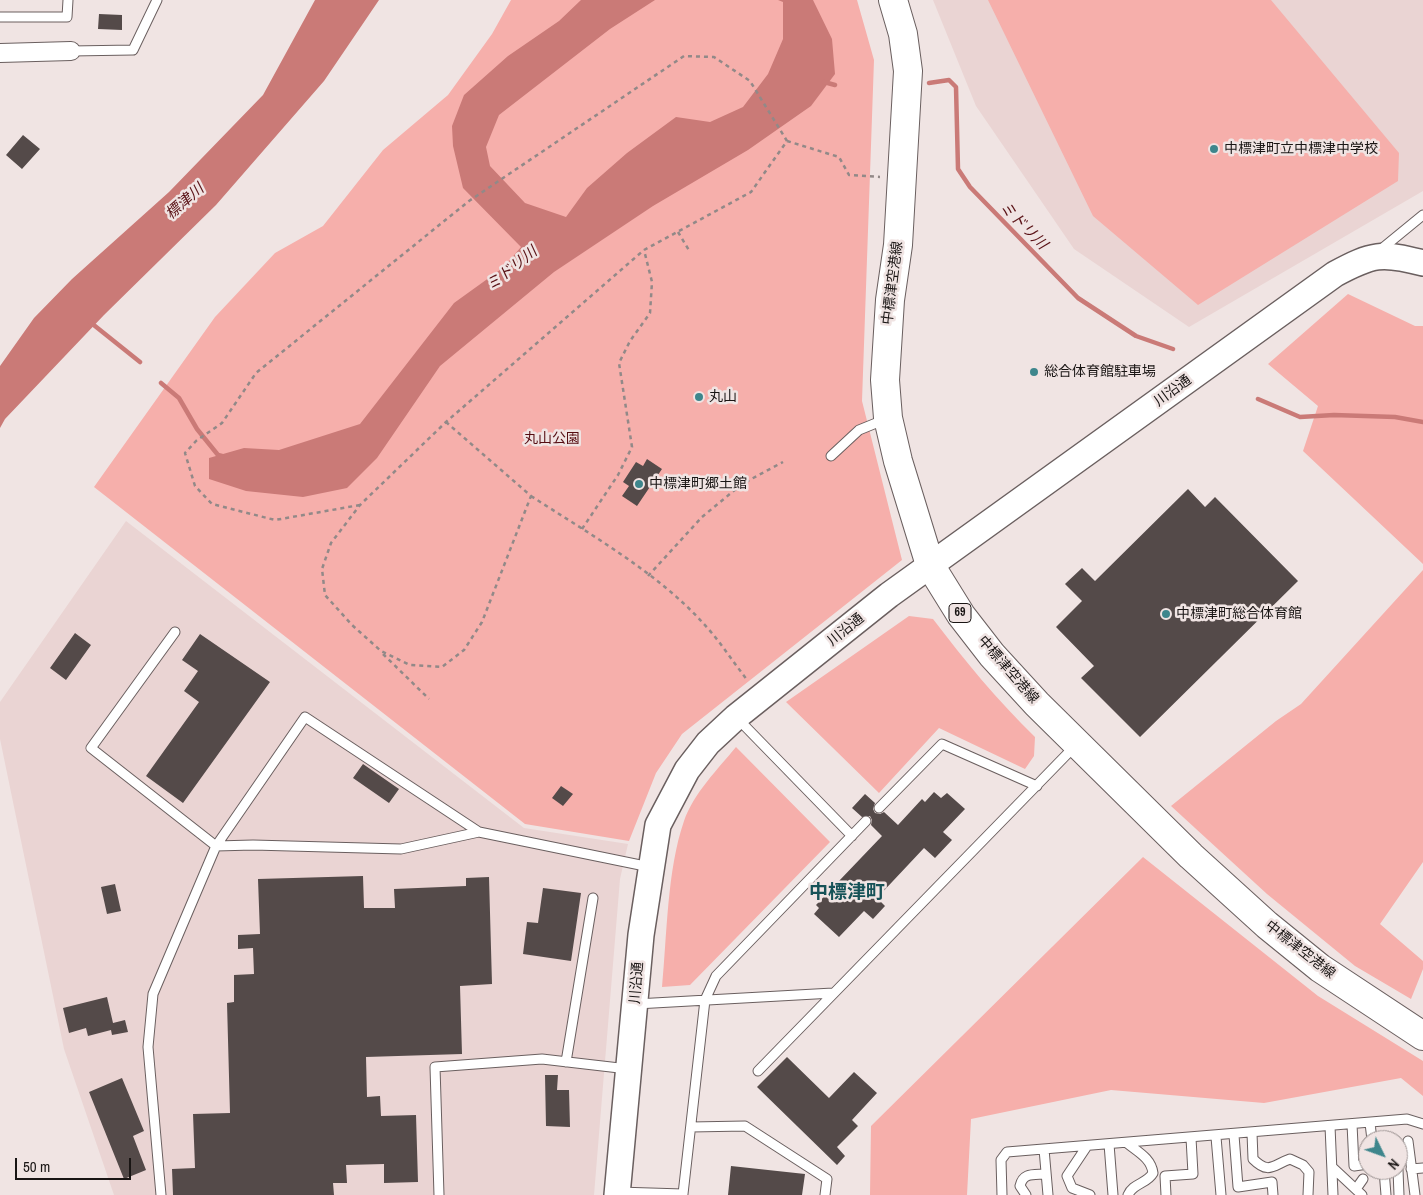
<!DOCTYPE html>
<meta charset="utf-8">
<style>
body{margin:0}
#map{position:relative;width:1423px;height:1195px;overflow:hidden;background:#f0e4e3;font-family:"Archivo Narrow",sans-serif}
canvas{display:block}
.north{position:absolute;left:1358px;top:1130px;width:50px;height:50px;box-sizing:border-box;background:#f0e4e3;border:1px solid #9a9190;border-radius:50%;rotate:132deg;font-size:14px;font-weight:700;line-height:20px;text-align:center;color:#191514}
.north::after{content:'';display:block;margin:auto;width:18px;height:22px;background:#3e868c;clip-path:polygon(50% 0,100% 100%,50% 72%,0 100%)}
.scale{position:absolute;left:15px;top:1158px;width:116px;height:22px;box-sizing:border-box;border:2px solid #191514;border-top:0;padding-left:6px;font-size:15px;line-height:18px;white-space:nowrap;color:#191514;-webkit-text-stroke:4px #f0e4e3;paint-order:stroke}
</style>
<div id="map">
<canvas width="1423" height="1195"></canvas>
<div class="north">N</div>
<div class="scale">50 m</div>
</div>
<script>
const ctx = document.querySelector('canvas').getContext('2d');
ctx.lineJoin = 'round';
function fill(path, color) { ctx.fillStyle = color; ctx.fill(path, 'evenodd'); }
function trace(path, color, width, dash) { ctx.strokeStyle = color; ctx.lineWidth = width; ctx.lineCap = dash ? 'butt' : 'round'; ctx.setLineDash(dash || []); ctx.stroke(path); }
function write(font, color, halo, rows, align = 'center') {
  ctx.font = font + ' "Archivo Narrow","Noto Sans JP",sans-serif'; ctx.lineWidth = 5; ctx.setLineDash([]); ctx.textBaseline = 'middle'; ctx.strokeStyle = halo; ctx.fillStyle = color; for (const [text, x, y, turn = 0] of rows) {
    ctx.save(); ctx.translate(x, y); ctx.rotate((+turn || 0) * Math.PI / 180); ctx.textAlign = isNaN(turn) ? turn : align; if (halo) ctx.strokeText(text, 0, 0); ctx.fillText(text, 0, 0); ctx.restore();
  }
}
fill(new Path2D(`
 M933 0H1423V191L1189 327 1074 249 976 106Z
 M126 521 524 828 628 844 620 879 594 1195H114L64 1049 0 739V702Z`), '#ead4d3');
fill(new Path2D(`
 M511 0H857L874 60 862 401 902 560 682 734 656 773 629 841 525 824 94 487 215 317 275 253 323 226 383 150 448 95 492 34Z
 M988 0H1271L1399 153 1398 181 1198 305 1093 216Z
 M1348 294 1415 326H1423V564L1303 451 1318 406 1268 364Z
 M1423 570V862L1380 924 1423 961V969L1411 999 1355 966 1267 894 1171 806 1276 721 1301 704Z
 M909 616 933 619C965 661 997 700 1035 737L1034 756 1025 769 939 728 879 793 786 702Z
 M736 747 830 842 690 985 662 987C667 936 667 870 684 821 694 793 717 770 736 747Z
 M1143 857 1318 996 1423 1061V1096L1401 1078 1264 1103 1111 1090 971 1119 967 1195H870L871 1126Z`), '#f6afab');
fill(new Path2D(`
 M315 0H379L324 81 216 205 104 315 5 419 0 428V366L34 318 72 279 169 192 263 95Z
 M581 0H655L610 29 499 115 486 147 490 166 525 203 566 217 587 188 627 153 676 117 710 122 743 107 768 74 783 39V2L778 0H813L832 39 835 74 811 106 748 150 653 206 554 272 440 366 377 458 347 488 303 497 246 491 209 479V458L244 448 279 450 360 424 454 303 504 267 521 247 463 188 453 146 452 126 464 95 508 56 559 21Z`), '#ca7a77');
trace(new Path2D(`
 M824 82 835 85
 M929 83 949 80 956 87 958 169 970 187 1078 298 1136 336 1173 349
 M90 322 140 362
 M161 383 179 398 197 429 218 455 222 456
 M1258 399 1300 417 1334 415 1395 417 1423 422`), '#ca7a77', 4.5);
fill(new Path2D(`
 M99 14 122 15V30L98 29Z
 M23 135 40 149 22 169 6 155Z
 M647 459 662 469 637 506 622 496 629 486 623 482 636 462 643 466Z
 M1188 489 1205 507 1215 497 1298 581 1140 737 1081 678 1094 666 1056 627 1082 601 1065 584 1082 568 1095 581Z
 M75 633 91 645 66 680 50 668Z
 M200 634 270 682 183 803 146 776 199 702 184 691 198 671 182 660Z
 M363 764 399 789 389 803 353 778Z
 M561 786 573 794 563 806 552 798Z
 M934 792 941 798 947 793 965 809 943 832 952 840 935 858 924 848 877 898 885 906 873 919 864 911 839 937 814 914 819 908 816 905 882 836 871 825 872 820 870 816 862 817 852 808 865 794 875 803 873 809 875 813 880 814 884 812 898 825 922 799 925 802Z
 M363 876 364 908H395L394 889 466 886V878L489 877 492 984 460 986 462 1054 366 1057 367 1097 380 1096 381 1116 416 1115 418 1182 384 1183V1164L346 1165 347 1183H333L334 1195H173L172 1169 195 1168 193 1114 230 1113 227 1003 234 1002V975L254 974 253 948 238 949V935L260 934 258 879Z
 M115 884 121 911 107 914 101 887Z
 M543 888 581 893 571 961 523 954 527 922 538 923Z
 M107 997 113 1023 125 1020 128 1032 112 1035 111 1030 88 1036 86 1028 69 1033 63 1008Z
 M787 1057 829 1098 854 1072 877 1093 852 1120 858 1126 837 1147 845 1156 837 1165 757 1087Z
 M545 1075H558L557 1090H569L570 1127 546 1126Z
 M122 1078 144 1131 133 1136 146 1170 124 1179 89 1092Z
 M731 1166 805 1174 802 1195H728Z`), '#544a49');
const lane = new Path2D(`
 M0 17H67L68 0
 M71 51 133 50 157 0
 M1379 251 1423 215
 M831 456 859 430 886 419
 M175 632 91 748 216 846 305 717 479 832
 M738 719 852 836
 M879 808 942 744 1037 786
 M636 1004 833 993
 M566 1062 593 898
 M758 1071 1075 746
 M1370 1123 1372 1140
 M1352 1124 1354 1166 1368 1164
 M1330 1126 1333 1195
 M691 1127 745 1126 827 1179 825 1195
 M1252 1133 1253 1159C1269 1175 1273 1165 1290 1159L1303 1165 1309 1172 1308 1195
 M1234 1135 1238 1187 1272 1182 1273 1195
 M1216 1137 1221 1195
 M1408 1141 1415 1195
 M1127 1143C1138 1152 1151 1158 1153 1173 1147 1184 1133 1183 1128 1195
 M1109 1144 1113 1195
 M1087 1146 1067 1176 1072 1188 1090 1195
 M1044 1149 1048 1195
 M1332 1167 1362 1195
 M1411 1169 1423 1168
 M1384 1170 1386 1195
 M1398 1170 1399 1195
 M1356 1189 1363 1179
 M618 1192 683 1194 705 1000 716 976 866 821
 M161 1195 148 1047 153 994 216 846 253 845 401 849 479 832 650 867
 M439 1195 435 1067 542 1059 628 1069
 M1002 1195 1001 1160 1007 1152 1407 1119 1423 1124
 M1026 1195 1020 1186C1023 1172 1034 1175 1046 1174
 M1166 1195 1165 1176 1193 1174 1191 1138`);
const street = new Path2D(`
 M0 53 71 51`);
const secondary = new Path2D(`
 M617 1195 641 935 658 825 687 770 708 743 736 717 889 595 1335 274C1372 254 1382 252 1423 263`);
const primary = new Path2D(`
 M893 0 903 34 908 71 898 245 890 300 885 380 888 418 898 461 930 565 961 615 992 655 1037 704 1191 856 1267 925 1320 968 1423 1036`);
trace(lane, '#6a5f5f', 11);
trace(street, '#6a5f5f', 20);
trace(secondary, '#6a5f5f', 28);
trace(primary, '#6a5f5f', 30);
trace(new Path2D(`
 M787 141 839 157 849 175 880 177
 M678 232 690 252
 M531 496C588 533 658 573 703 623 720 641 733 662 748 681
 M360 505 275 520 212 504 195 486 185 453 196 441 222 423 256 373 469 201 684 56 714 57 750 81 787 141 751 192 644 250 446 422 360 505 331 543 322 569 325 595 352 625 381 651 410 665 442 667 464 650 482 622 531 496 446 422
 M582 529 618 475 632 447 619 363 630 341 650 313 652 282 644 250
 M648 576 702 517 742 484 783 462
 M383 654 429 699`), '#928988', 2.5, [4, 4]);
trace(lane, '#fff', 9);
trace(street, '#fff', 18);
trace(secondary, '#fff', 25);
trace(primary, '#fff', 28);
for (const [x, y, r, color] of [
 [1214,149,5,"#3e868c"],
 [1034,372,5,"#3e868c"],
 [699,397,5,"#3e868c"],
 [639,484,5,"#3e868c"],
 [1166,614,5,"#3e868c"]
]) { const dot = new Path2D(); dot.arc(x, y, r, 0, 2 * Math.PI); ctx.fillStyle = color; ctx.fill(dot); trace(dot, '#f0e4e3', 2); }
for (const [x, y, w] of [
 [960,613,22]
]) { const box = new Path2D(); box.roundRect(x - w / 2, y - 9.5, w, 19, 4); ctx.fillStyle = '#f0e4e3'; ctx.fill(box); trace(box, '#191514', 1); }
write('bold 12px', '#191514', null, [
 ["69",960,613]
]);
write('14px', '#191514', '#f0e4e3', [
 ["中標津町立中標津中学校",1224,149],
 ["総合体育館駐車場",1044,372],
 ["丸山",709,397],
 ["中標津町郷土館",649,484],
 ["中標津町総合体育館",1176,614]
], 'left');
write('14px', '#191514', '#f0e4e3', [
 ["中標津空港線",893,283,-83],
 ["川沿通",1173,391,-36],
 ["川沿通",846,630,-39],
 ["中標津空港線",1008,670,49],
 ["中標津空港線",1300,950,38],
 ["川沿通",637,983,-85]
]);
write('14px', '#560d12', '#f0e4e3', [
 ["丸山公園",552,439]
]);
write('italic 15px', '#591115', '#f0e4e3', [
 ["標津川",185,202,-41],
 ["ミドリ川",1023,226,45],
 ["ミドリ川",512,269,-39]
]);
write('bold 19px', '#165257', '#f0e4e3', [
 ["中標津町",847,893]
]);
</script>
